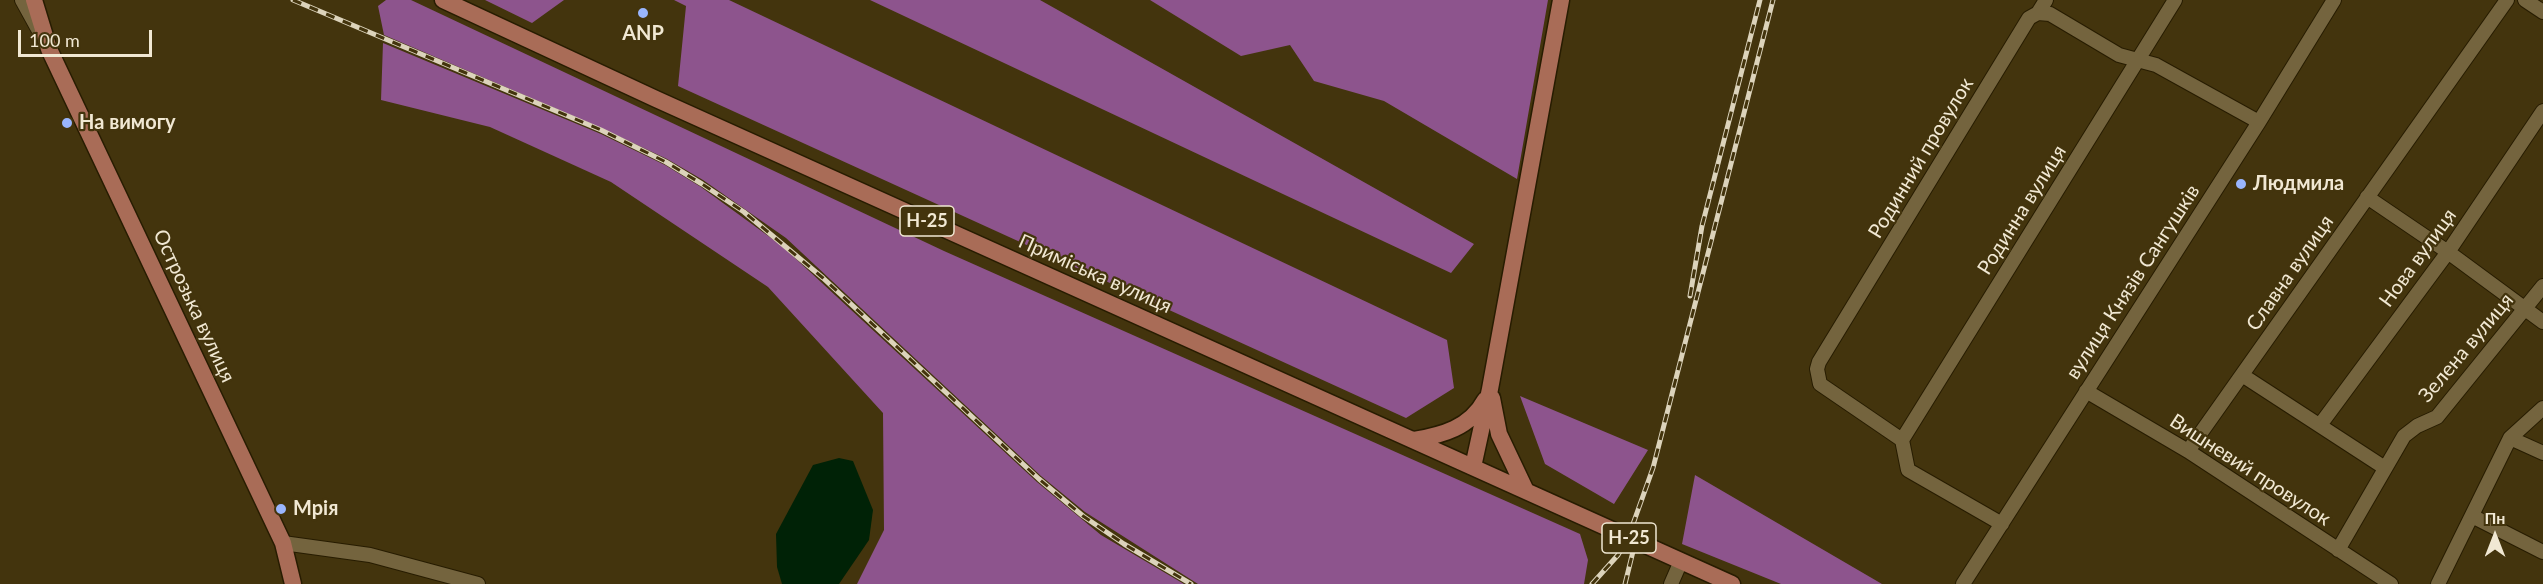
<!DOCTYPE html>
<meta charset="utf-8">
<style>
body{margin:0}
#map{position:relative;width:2543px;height:584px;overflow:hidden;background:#43340d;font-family:Lato,sans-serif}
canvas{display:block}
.north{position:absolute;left:2465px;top:506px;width:60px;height:60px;-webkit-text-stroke:4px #43340d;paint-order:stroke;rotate:0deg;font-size:16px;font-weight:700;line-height:24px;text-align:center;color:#f1e8d3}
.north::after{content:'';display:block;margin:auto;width:21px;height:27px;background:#f1e8d3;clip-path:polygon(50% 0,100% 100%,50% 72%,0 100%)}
.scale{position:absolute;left:18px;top:30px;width:134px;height:27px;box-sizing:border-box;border:3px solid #f1e8d3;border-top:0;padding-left:8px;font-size:18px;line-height:21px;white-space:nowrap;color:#f1e8d3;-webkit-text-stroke:4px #43340d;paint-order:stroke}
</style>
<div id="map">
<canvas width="2543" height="584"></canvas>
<div class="north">Пн</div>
<div class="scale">100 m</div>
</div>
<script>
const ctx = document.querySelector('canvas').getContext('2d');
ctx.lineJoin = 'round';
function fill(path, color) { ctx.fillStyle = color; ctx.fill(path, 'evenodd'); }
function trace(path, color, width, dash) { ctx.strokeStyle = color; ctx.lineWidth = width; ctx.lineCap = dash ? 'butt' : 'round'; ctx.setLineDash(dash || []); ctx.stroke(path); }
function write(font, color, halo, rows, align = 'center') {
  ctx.font = font + ' Lato,sans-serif'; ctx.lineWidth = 4.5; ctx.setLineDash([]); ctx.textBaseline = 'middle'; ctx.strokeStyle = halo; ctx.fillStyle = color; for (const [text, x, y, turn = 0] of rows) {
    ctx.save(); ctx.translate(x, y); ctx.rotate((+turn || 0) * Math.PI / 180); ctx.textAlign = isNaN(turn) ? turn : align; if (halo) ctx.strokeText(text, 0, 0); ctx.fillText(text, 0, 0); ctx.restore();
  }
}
fill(new Path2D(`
 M386 0H411L944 251 1580 534 1588 560 1584 584H1198L1085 512 1041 476 786 238 703 180 667 159 601 128 384 35 378 6Z
 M485 0H564L532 23Z
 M674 0H729L1447 340 1454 388 1406 418 678 86 686 6Z
 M870 0H1040L1474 244 1451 273Z
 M1150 0H1548L1517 179 1384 101 1314 81 1290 45 1241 56Z
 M383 43 601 134 665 165 701 187 782 246 1037 482 1101 535 1184 584H857L884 530 883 413 768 287 611 182 490 127 381 100Z
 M1520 396 1648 450 1614 504 1545 464Z
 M1695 475 1882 584H1781L1682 544Z`), '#8d548d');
fill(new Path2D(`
 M839 458 853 461 873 510 869 540 839 584H782L777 567 776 534 813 465Z`), '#002206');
const minor = new Path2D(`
 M22 0 38 29
 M2525 0 2543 12
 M2038 13 2050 14 2119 55 2156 65 2259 122
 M2367 197 2448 252 2543 322
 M2242 375 2385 468
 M2086 391 2188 451 2391 584
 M2320 425 2448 252 2543 111
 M2510 438 2543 453
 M1902 440 2175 0
 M2188 451 2507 0
 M2472 516 2543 552
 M2002 524 1908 470 1902 440 1820 384 1817 369 1819 362 2029 18 2038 13 2046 0
 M283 543 370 555 478 584
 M2338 550 2404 436 2417 426 2437 417 2543 286
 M1671 584 1681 561
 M1963 584 2259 122 2334 0
 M2438 584 2510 438 2543 408`);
const major = new Path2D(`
 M34 0 49 49 283 543 293 584
 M443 0 656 99 1732 584
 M1492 398 1499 434 1526 491
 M1414 440C1442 435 1470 428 1485 400
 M1473 467 1490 389 1561 0`);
trace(minor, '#271c01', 16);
trace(major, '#271c01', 19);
trace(minor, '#74643e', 14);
trace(major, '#a96c57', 16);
const rail = new Path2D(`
 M293 0 601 130 666 162 702 184 744 212 823 278 1039 479 1083 516 1124 544 1191 584
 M1690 296 1702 226 1760 0
 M1592 584 1618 555 1628 538 1653 468 1773 0
 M1625 584 1639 527`);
trace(rail, '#dcd3bb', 5);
trace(rail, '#43340d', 3, [9]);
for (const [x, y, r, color] of [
 [643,13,6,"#99b5fd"],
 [67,123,6,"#99b5fd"],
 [2241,184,6,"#99b5fd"],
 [281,509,6,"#99b5fd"]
]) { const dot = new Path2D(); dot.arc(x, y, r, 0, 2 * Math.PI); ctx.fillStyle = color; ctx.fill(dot); trace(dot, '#43340d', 2); }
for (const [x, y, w] of [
 [927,221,54],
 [1629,538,54]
]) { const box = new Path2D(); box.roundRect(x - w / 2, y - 15, w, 30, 4.5); ctx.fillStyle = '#43340d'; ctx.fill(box); trace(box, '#f1e8d3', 1.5); }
write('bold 18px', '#f1e8d3', null, [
 ["Н-25",927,221],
 ["Н-25",1629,538]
]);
write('bold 20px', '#f1e8d3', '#43340d', [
 ["ANP",643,34,"center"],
 ["На вимогу",79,123],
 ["Людмила",2253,184],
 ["Мрія",293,509]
], 'left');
write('20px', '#f1e8d3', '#43340d', [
 ["Родинний провулок",1921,158,-59],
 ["Родинна вулиця",2022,210,-58],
 ["Нова вулиця",2418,258,-54],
 ["Славна вулиця",2290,273,-55],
 ["Приміська вулиця",1095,274,24],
 ["вулиця Князів Сангушків",2133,282,-57],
 ["Острозька вулиця",194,306,65],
 ["Зелена вулиця",2466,348,-50],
 ["Вишневий провулок",2250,470,33]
]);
</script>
